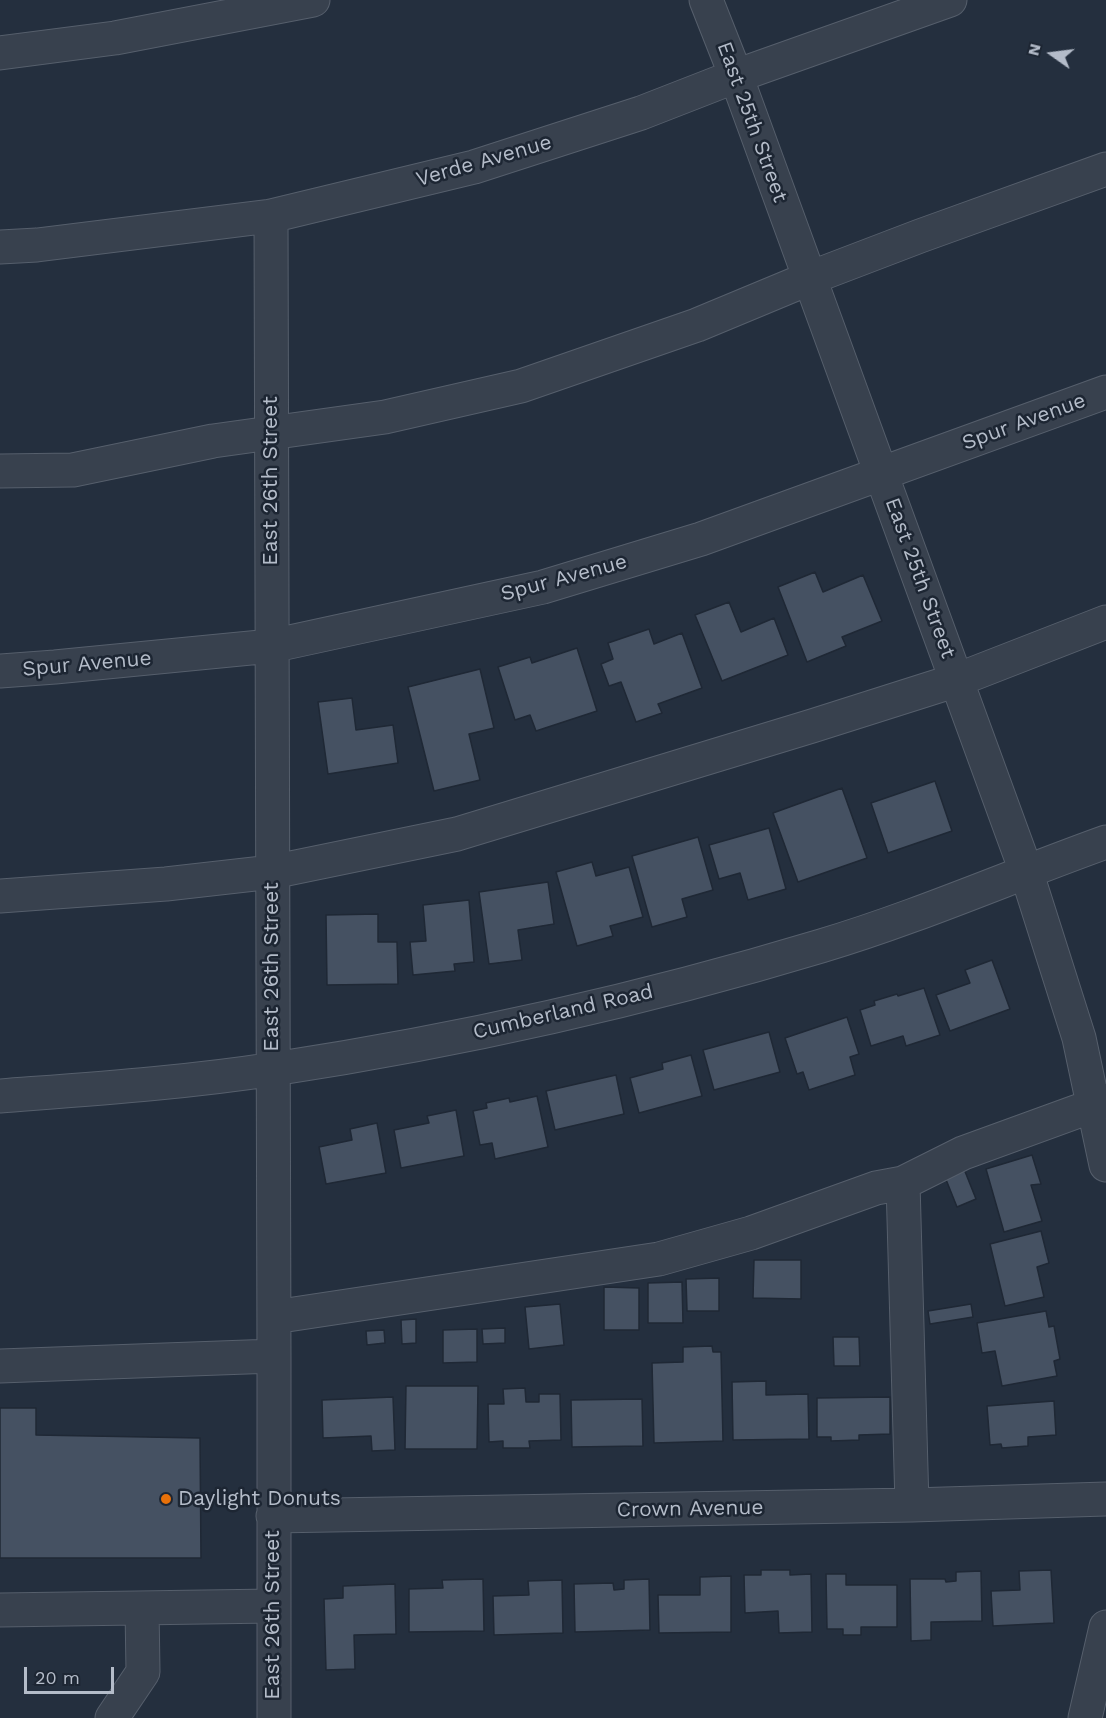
<!DOCTYPE html>
<style>
body{margin:0}
#map{position:relative;width:1106px;height:1718px;overflow:hidden;background:#242f3e;font-family:"Work Sans",sans-serif}
canvas{display:block}
.north{position:absolute;left:1022px;top:24px;width:60px;height:60px;-webkit-text-stroke:4px #1d2633;paint-order:stroke;rotate:284deg;font-size:16px;font-weight:700;line-height:24px;text-align:center;color:#b4bcc9}
.north::after{content:'';display:block;margin:auto;width:21px;height:27px;background:#b4bcc9;clip-path:polygon(50% 0,100% 100%,50% 72%,0 100%)}
.scale{position:absolute;left:24px;top:1667px;width:90px;height:27px;box-sizing:border-box;border:3px solid #b4bcc9;border-top:0;padding-left:8px;font-size:18px;line-height:21px;white-space:nowrap;color:#b4bcc9;-webkit-text-stroke:4px #1d2633;paint-order:stroke}
</style>
<div id="map">
<canvas width="1106" height="1718"></canvas>
<div class="north">N</div>
<div class="scale">20 m</div>
</div>
<script>
const ctx = document.querySelector('canvas').getContext('2d');
ctx.lineJoin = 'round';
function fill(path, color) { ctx.fillStyle = color; ctx.fill(path, 'evenodd'); }
function trace(path, color, width, dash) { ctx.strokeStyle = color; ctx.lineWidth = width; ctx.lineCap = dash ? 'butt' : 'round'; ctx.setLineDash(dash || []); ctx.stroke(path); }
function write(font, color, halo, rows, align = 'center') {
  ctx.font = font + ' "Work Sans",sans-serif'; ctx.lineWidth = 5; ctx.setLineDash([]); ctx.textBaseline = 'middle'; ctx.strokeStyle = halo; ctx.fillStyle = color; for (const [text, x, y, turn = 0] of rows) {
    ctx.save(); ctx.translate(x, y); ctx.rotate((+turn || 0) * Math.PI / 180); ctx.textAlign = isNaN(turn) ? turn : align; if (halo) ctx.strokeText(text, 0, 0); ctx.fillText(text, 0, 0); ctx.restore();
  }
}
const building = new Path2D(`
 M815 572 823 592 863 575 882 621 842 637 846 646 807 662 778 587Z
 M729 602 741 632 774 618 788 655 722 681 695 615Z
 M649 629 654 644 682 633 702 688 658 704 662 713 636 722 621 682 609 686 601 664 613 659 608 643Z
 M577 648 597 711 536 731 530 715 515 720 498 667 530 657 532 663Z
 M480 669 494 728 469 734 480 780 434 791 408 687Z
 M352 698 356 730 393 725 398 763 328 774 318 702Z
 M935 781 952 831 888 853 871 803Z
 M842 788 867 858 798 882 773 813Z
 M769 828 786 889 748 900 740 873 719 879 709 845Z
 M698 837 713 890 682 899 687 917 652 927 632 856Z
 M592 862 596 876 629 867 643 917 610 926 613 936 577 946 556 872Z
 M548 882 554 924 518 930 522 960 489 964 479 892Z
 M469 900 474 962 454 964 455 971 413 975 410 942 426 941 423 905Z
 M378 914V942H397L398 984 327 985 326 915Z
 M992 960 1010 1009 950 1031 936 995 970 983 965 970Z
 M924 988 940 1035 906 1046 903 1036 871 1046 860 1010 875 1005 874 1001 897 994 898 996Z
 M847 1017 859 1054 850 1057 855 1075 809 1090 803 1072 797 1074 785 1038Z
 M769 1032 780 1072 714 1090 703 1050Z
 M691 1055 702 1096 639 1113 630 1078 663 1069 662 1063Z
 M616 1075 624 1114 555 1130 546 1091Z
 M537 1096 548 1147 495 1159 492 1143 480 1145 473 1111 487 1108 486 1103 509 1098 510 1102Z
 M456 1110 464 1156 401 1168 394 1130 429 1123 427 1116Z
 M377 1123 386 1173 326 1184 319 1147 352 1140 350 1129Z
 M1032 1155 1041 1184 1031 1185 1042 1221 1004 1232 986 1169Z
 M964 1169 976 1199 957 1207 945 1177Z
 M1041 1231 1049 1263 1037 1267 1044 1297 1005 1306 990 1244Z
 M754 1260H801V1299L753 1298Z
 M719 1278V1311H687L686 1279Z
 M682 1282 683 1323H648V1283Z
 M604 1287 639 1288V1330H604Z
 M560 1304 564 1345 529 1349 525 1307Z
 M971 1304 973 1317 930 1324 928 1311Z
 M1046 1311 1049 1327 1054 1326 1060 1359 1054 1361 1057 1376 1002 1386 995 1351 982 1353 977 1323Z
 M416 1319V1343L402 1344 401 1320Z
 M505 1328V1343L483 1344 482 1329Z
 M477 1329V1362L443 1363V1330Z
 M384 1330 385 1343 367 1345 366 1331Z
 M833 1337H859L860 1366H834Z
 M712 1346 713 1352H721L723 1441 654 1443 652 1363 683 1362V1347Z
 M766 1381V1395L808 1394 809 1439 733 1440 732 1382Z
 M406 1386H478L477 1449H405Z
 M525 1388 526 1402H539V1394H560L561 1440 529 1441 530 1448H503V1441L489 1442 488 1404H504L503 1389Z
 M393 1397 395 1450 372 1451 371 1436 323 1438 322 1400Z
 M890 1397V1434L859 1435V1440L831 1441V1437H817V1398Z
 M642 1399 643 1446 572 1447 571 1400Z
 M1054 1401 1056 1435 1028 1437V1446L1002 1448 1001 1444 990 1445 987 1406Z
 M0 1408H36V1435L200 1438 201 1558H0Z
 M761 1570H790V1575L811 1574 812 1632 779 1633 778 1611 745 1613 744 1575H761Z
 M1051 1570 1054 1623 993 1626 991 1591 1020 1590 1019 1571Z
 M981 1571 982 1621 931 1622V1640L911 1641 910 1579H945L946 1582 956 1581V1572Z
 M826 1574H846V1585H897V1627H861V1635H843V1629H827Z
 M731 1576V1632L659 1633 658 1595H700V1577Z
 M483 1579 484 1631 409 1632V1589L443 1588 442 1580Z
 M649 1579 650 1630 575 1632 574 1584 613 1583 614 1590 624 1589V1580Z
 M562 1580 563 1633 494 1635 493 1596 529 1595 528 1581Z
 M395 1584 396 1634 354 1635 355 1669 326 1670 324 1599 343 1598V1586Z`);
fill(building, '#455162');
trace(building, '#1f2835', 1.5);
const minor = new Path2D(`
 M706 0 736 76 1026 871 1079 1038 1106 1165
 M0 53 115 38 313 0
 M271 216 274 1356V1718
 M0 247 37 245 271 216 474 167 641 113 736 76 950 0
 M0 471 73 470 213 441 385 417 521 386 697 325 810 278 920 236 1106 169
 M0 671 55 667 271 646 543 587 701 539 1106 392
 M0 896 166 884 272 872 457 834 812 726 957 680 1106 622
 M0 1096C91 1089 183 1083 274 1069 458 1041 642 1000 821 946 918 917 1011 876 1106 842
 M903 1183 912 1505
 M274 1317 659 1259 751 1233 876 1188 903 1183 963 1153 1106 1101
 M0 1366 274 1356
 M273 1516 912 1505 1106 1499
 M0 1610 273 1606
 M112 1718 143 1672 142 1608
 M1085 1718 1106 1627`);
trace(minor, '#565f6c', 35);
trace(minor, '#38414e', 33);
for (const [x, y, r, color] of [
 [166,1499,6,"#e8710a"]
]) { const dot = new Path2D(); dot.arc(x, y, r, 0, 2 * Math.PI); ctx.fillStyle = color; ctx.fill(dot); trace(dot, '#1d2633', 2); }
write('21px', '#b4bcc9', '#1d2633', [
 ["East 25th Street",752,122,70],
 ["Verde Avenue",484,161,-16],
 ["Spur Avenue",1024,422,-20],
 ["East 26th Street",271,481,-90],
 ["Spur Avenue",564,578,-15],
 ["East 25th Street",920,578,70],
 ["Spur Avenue",87,664,-5],
 ["East 26th Street",272,967,-90],
 ["Cumberland Road",563,1012,-13],
 ["Crown Avenue",690,1509,-1],
 ["East 26th Street",273,1615,-90]
]);
write('21px', '#b4bcc9', '#1d2633', [
 ["Daylight Donuts",178,1499]
], 'left');
</script>
